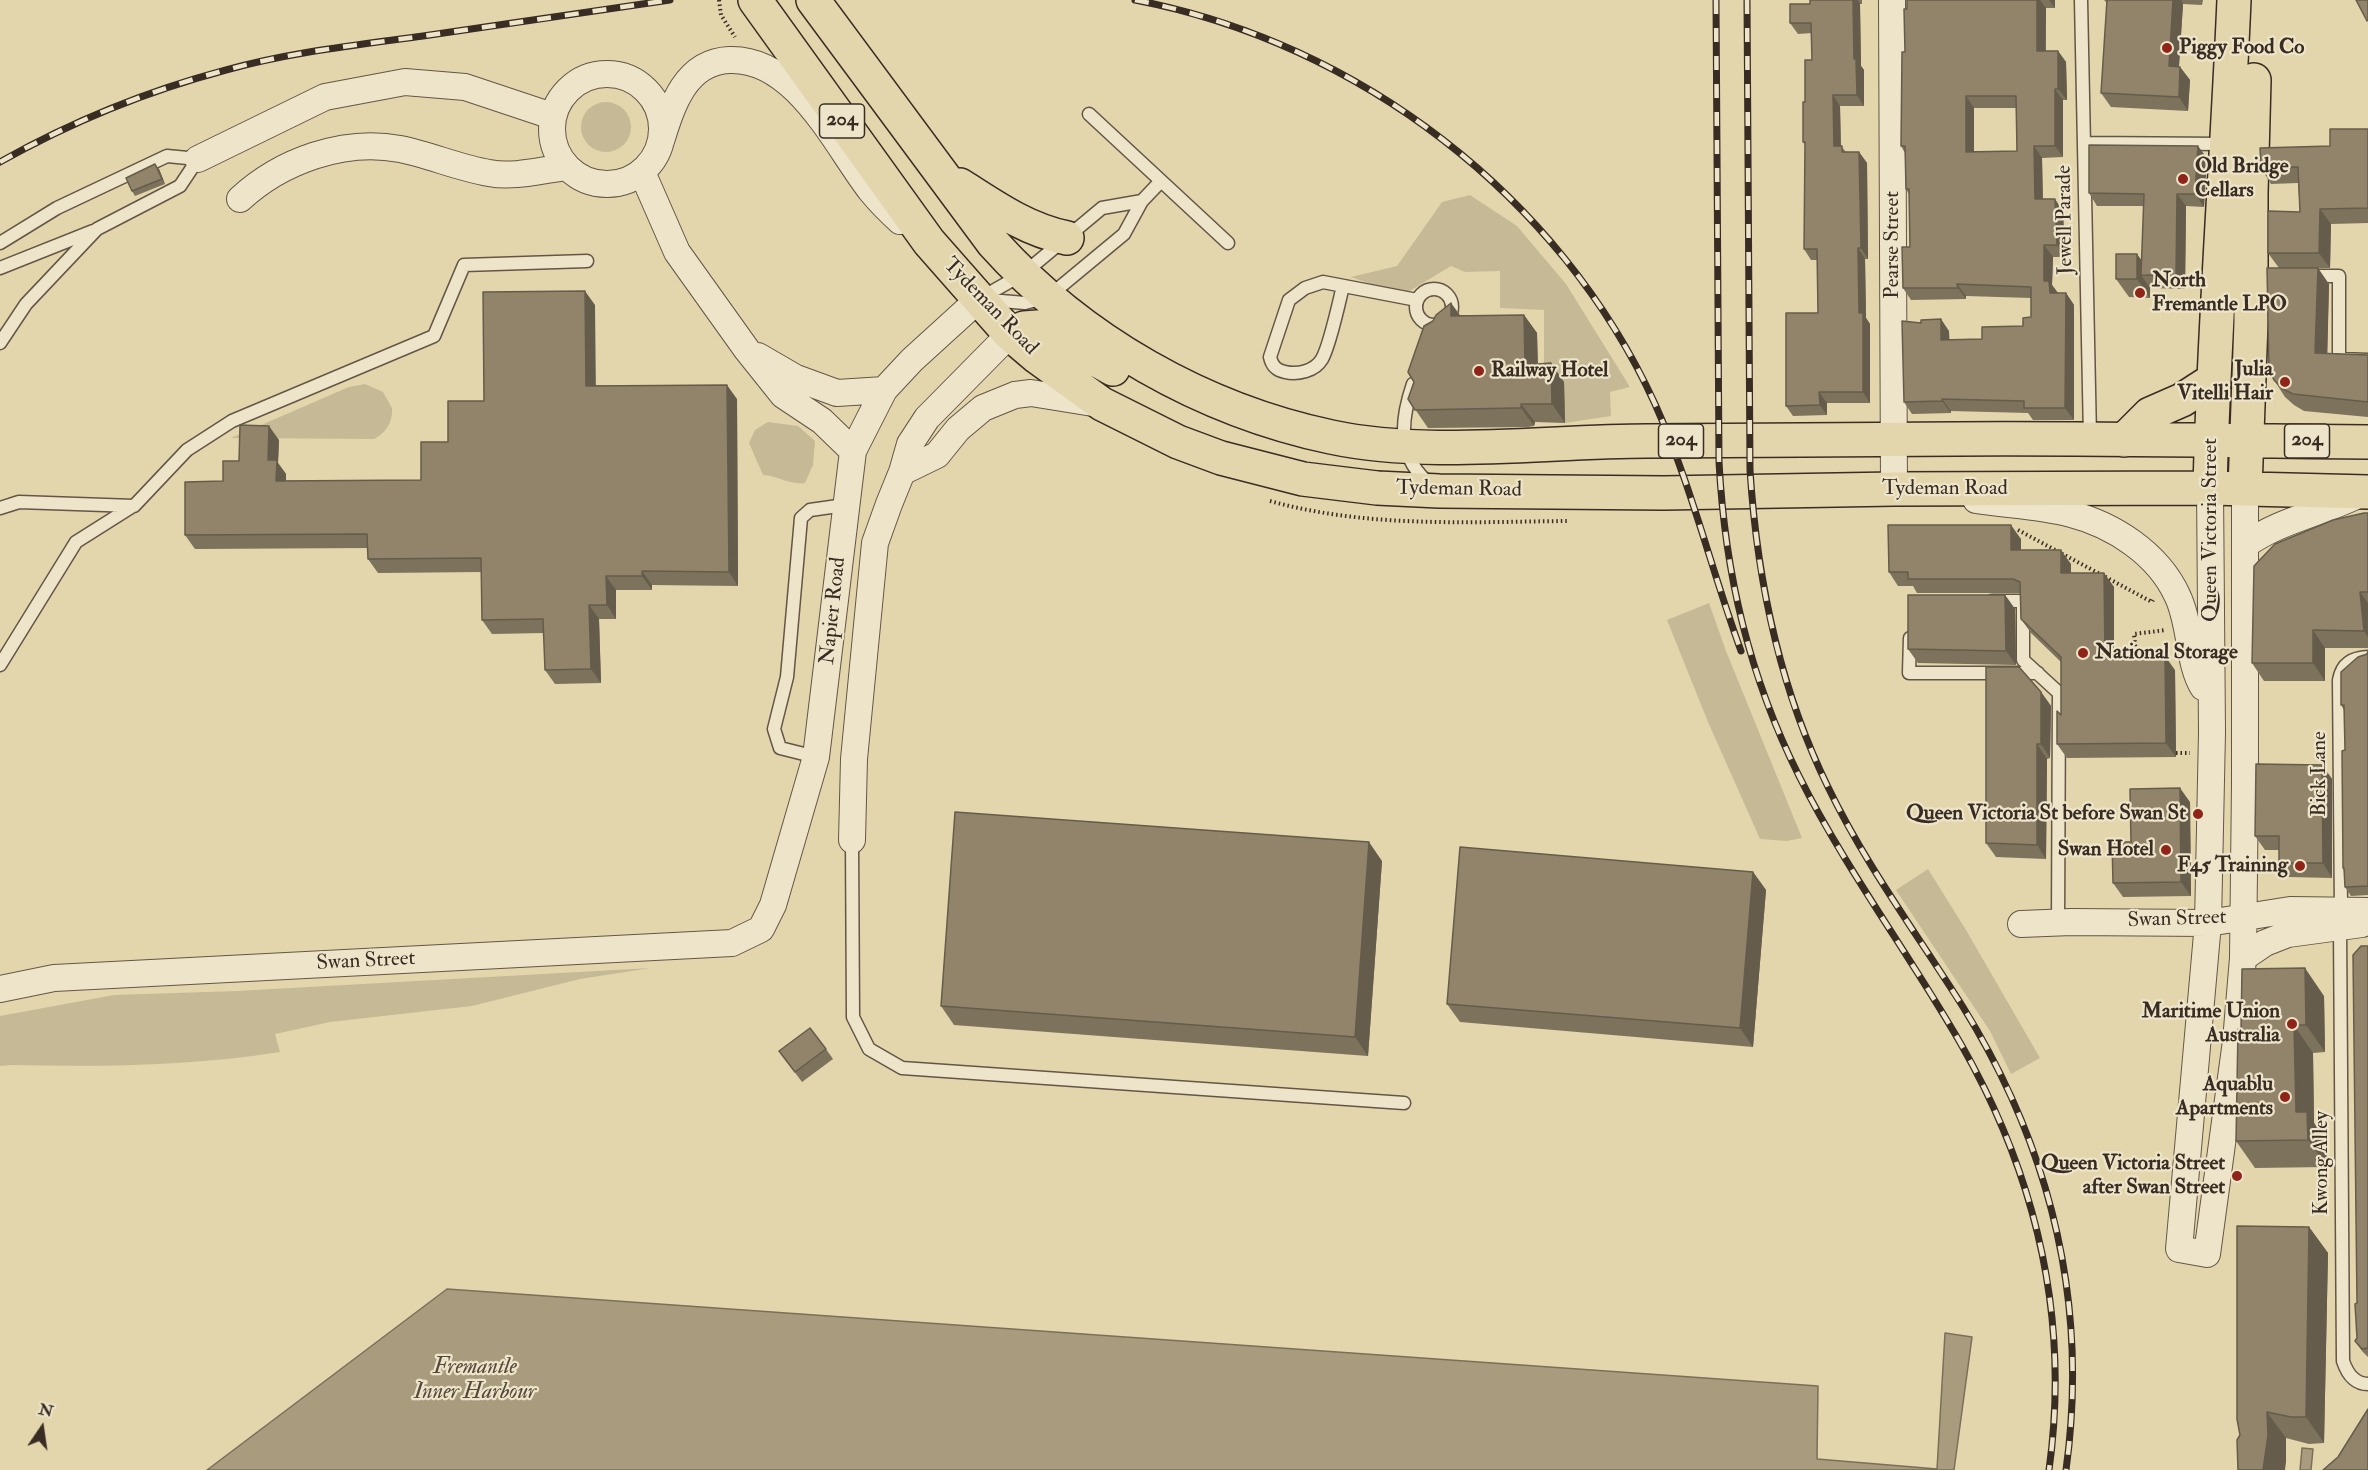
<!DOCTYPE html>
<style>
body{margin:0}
#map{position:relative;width:2368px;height:1470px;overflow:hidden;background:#e3d6ad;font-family:"IM FELL Double Pica",serif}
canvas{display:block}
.north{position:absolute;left:12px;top:1398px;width:60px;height:60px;-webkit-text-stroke:4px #ede4ca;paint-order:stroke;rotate:13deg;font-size:16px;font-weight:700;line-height:24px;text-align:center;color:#392c23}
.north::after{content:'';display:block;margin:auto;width:21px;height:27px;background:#392c23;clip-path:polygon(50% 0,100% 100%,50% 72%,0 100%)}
</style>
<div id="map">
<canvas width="2368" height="1470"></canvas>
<div class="north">N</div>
</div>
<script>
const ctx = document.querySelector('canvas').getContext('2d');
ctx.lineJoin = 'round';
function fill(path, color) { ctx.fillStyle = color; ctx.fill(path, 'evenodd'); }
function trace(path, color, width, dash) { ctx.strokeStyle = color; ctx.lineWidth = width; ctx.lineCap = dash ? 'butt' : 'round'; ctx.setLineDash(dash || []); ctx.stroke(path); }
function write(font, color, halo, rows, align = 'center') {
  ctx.font = font + ' "IM FELL Double Pica",serif'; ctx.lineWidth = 4.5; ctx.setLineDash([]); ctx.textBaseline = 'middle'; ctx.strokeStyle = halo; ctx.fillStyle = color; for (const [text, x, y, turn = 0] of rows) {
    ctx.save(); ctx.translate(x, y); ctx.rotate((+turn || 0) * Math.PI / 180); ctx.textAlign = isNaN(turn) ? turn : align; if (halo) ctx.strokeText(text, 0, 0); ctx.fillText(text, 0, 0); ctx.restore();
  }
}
fill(new Path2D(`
 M581 127a25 25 0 1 1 50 0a25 25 0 1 1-50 0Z
 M1470 195 1517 226 1566 284 1630 387 1610 392 1611 416 1565 423 1544 383V310L1500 308V271L1465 272 1451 266 1403 295 1351 277 1397 266 1442 202Z
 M365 384 383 392 392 408C393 422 386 433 374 439L231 438 349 387Z
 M768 422 798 426 815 441 813 465 805 483C789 485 779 476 763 475L749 443 755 430Z
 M1709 603 1726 651 1802 838 1787 841 1760 839 1708 722 1667 620Z
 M1928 869 1966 930 2040 1058 2011 1074 1990 1031 1896 890Z
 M651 968 580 979 472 1006 330 1022 275 1034 280 1052C191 1066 100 1067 11 1065L0 1066V1016L114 995 237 991Z`), '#c6b996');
const water = new Path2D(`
 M447 1289 1818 1386 1817 1459 1937 1469 1945 1333 1972 1337 1954 1470H207Z
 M2302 1448 2313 1449 2311 1470H2300Z`);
fill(water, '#a99c7e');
trace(water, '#7c6f5a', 1.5);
const service = new Path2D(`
 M2081 0 2090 437
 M1089 114 1228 243
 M2084 143 2224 144
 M0 243 57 208 167 156 198 159 180 186 97 229 26 304 0 343
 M0 268 93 231
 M2307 276H2339V359L2368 360
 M1343 286C1339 302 1330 345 1322 359 1315 371 1298 375 1285 372 1276 370 1272 366 1270 357L1289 300 1305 288 1323 282 1417 300
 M1416 307a18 18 0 1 1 36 0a18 18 0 1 1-36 0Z
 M979 299 1023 274 1102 208 1142 201
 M989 300 1025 303 1048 297 1124 234 1142 201 1161 181
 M1413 384C1400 422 1397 458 1431 485
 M0 508 19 502 134 506 187 450 232 421 434 336 464 265 587 261
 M1992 601H2023V660L2059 693 2058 923
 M1910 638 1909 673H2038
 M0 665 76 542 133 506
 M816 757 780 748 774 729 787 677 801 518 810 510 845 505
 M852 840 853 1017 869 1049 902 1068 1404 1103
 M2341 910 2339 680C2342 663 2352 658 2368 657
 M2340 927 2343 1361C2347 1373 2354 1384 2368 1384`);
const minor = new Path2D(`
 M1892 0 1894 489 1910 491
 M552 129a55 55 0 1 1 110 0a55 55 0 1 1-110 0Z
 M661 141C672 106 685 62 729 60 796 57 836 146 871 191 880 202 890 212 900 221
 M198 159 325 97 405 82 465 87 552 116
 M642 172 677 252 747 350 783 395 822 421 853 451
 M240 199C281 161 344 138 400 149 430 155 459 168 489 173 514 178 541 170 566 167
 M758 356 796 378 837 393 884 390
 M902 472 937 455 958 429 983 408 1015 395 1031 393 1099 404
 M2210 488 2212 732 2208 923 2179 1249 2207 1254 2236 1041 2243 958 2245 784V489
 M1976 500C2007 505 2041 506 2071 514 2114 525 2158 554 2177 595 2191 623 2188 663 2203 687
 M2245 545C2282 519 2320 514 2360 494
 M852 840 854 759 875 543 889 504 902 472 910 444 927 418 1010 334
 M2021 924 2071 922 2208 923 2290 910 2368 911
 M2243 958 2265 943 2288 934 2362 924
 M0 989 54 978 732 943 761 929 773 905 816 757 853 451 884 390 912 360 979 299`);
const primary = new Path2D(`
 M755 0 929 242 1010 334 1037 357 1102 404 1178 442 1221 458 1303 479 1377 488 1439 491 1664 493 1894 489 2210 488 2368 492
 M813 0 993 243C1081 341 1203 410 1331 437 1430 458 1546 441 1648 441 1751 441 1854 440 1957 439 2094 438 2231 441 2368 442
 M960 185C994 207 1027 230 1067 238
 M1010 334 1024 328 1038 327 1113 369
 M2124 440 2150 414 2182 400 2213 380
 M2210 488C2214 325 2227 163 2234 0
 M2245 489 2251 321V193L2254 80`);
trace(service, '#645646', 15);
trace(minor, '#645646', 28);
trace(primary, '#392c23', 36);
trace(new Path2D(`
 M719 0 721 15 735 37
 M1270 501C1366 528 1469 522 1567 521
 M2018 530 2152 602 2153 600
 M2132 658 2136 654 2134 634 2166 630
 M2176 753H2190`), '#392c23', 4, [1.5, 3]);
trace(service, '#ede4ca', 12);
trace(minor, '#ede4ca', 26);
trace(primary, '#e3d6ad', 33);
const rail = new Path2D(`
 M1135 0C1359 43 1560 196 1655 404 1691 484 1711 569 1741 651
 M1716 0 1719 462C1725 574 1749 676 1799 776 1846 870 1910 955 1962 1046 2037 1178 2070 1319 2049 1470
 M1747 0 1750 470C1757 580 1779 687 1828 787 1865 864 1917 934 1963 1007 2051 1149 2089 1303 2066 1470
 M0 162C71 122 147 91 226 70 291 52 357 45 423 36 506 24 588 12 670 0`);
trace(rail, '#392c23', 7);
trace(rail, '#ede4ca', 4.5, [14]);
fill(new Path2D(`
 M1810 0H1862V4H1860L1861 66 1864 70V106H1840L1841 146 1846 152H1859L1867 163 1868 259H1865L1866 318 1870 324V403H1827V415L1793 416 1786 406 1818 313 1817 260H1811L1804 249 1805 145 1803 142 1805 102 1812 60V33L1798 34 1790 23 1810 4Z
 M1907 0H2055V8H2046V51H2058L2066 62 2067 100H2063V157L2042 158 2043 199 2063 211 2065 257H2053L2052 285 2058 293H2066L2074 305V420H2033L2028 413 1951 411V413L1912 414 1904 402 1949 331V340L1982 339 2023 326 2031 317V298L1966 296V299L1911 300 1903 288 1910 247 1909 194 1906 189 1905 153 1901 146ZM1974 108H2016L2017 151H1974Z
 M2104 0H2203L2202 5 2183 4 2179 67H2180L2190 80 2188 111 2111 107 2101 93 2107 3Z
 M2368 129V223L2331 224 2330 268H2279L2268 253 2300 212 2298 183 2271 184 2261 168 2330 146Z
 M2207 158 2204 207 2186 206 2185 289 2150 288V298L2129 297 2116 279 2142 261 2144 206H2097L2089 193Z
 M159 169 165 184 135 196 132 191Z
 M2329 284 2327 353 2368 355V417L2304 411 2294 405 2285 397 2274 380Z
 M1451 303 1460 315H1524L1537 333 1538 364 1564 382 1565 423 1535 422 1534 426 1528 427 1428 428 1408 399 1433 321Z
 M595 305V385L737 399 738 586 652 585V590H616V619H599L601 683 555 684 545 670 544 633 492 634 482 620V572L378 573 368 559V548L195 549 185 535 223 481 239 461 279 440 278 463 286 474V481L421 480 448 442Z
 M2368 513V648H2325V681H2264L2252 663Z
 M2021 539V550L2071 564V573H2104L2114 587V656L2175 670 2176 757 2067 758 2057 744 2061 715V662L2031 633 2021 619 2020 593H1917L1913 586H1898L1889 572Z
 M2005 595 2015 609 2016 665 1918 663 1908 649Z
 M2368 651V895L2351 896 2345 887 2344 871 2343 868 2345 750 2344 710 2341 705Z
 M2041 692 2051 706 2050 758 2047 759 2046 859 1996 857 1986 843Z
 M2322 765 2332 779V878L2289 877 2279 863V850H2265L2255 836Z
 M2190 802 2191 896 2123 897 2113 883 2131 842Z
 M1382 861 1368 1056 954 1025 941 1006Z
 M1753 872 1766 890 1753 1047 1460 1022 1447 1004Z
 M2368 946V1357L2362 1351 2355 1341 2357 1338V1303Z
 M2324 996 2325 1052 2313 1053 2314 1123 2326 1139 2327 1167 2255 1168 2236 1141 2241 1030Z
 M826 1049 833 1059 802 1082 779 1051Z
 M2309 1227 2328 1253 2324 1443 2309 1444 2286 1438V1462L2240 1435Z`), '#7d725c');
fill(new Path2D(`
 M1853 0H1858L1860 4 1861 66 1864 70V106L1857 95 1854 59Z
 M2037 0H2040L2046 8 2045 63 2037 51Z
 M2049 0H2055V8Z
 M2173 0H2181L2183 4 2178 80 2169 66Z
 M2058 51 2066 62 2067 100 2058 89Z
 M2180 67 2190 80 2188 111 2179 97Z
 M2055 89 2063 100V157L2055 146Z
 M1833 95 1840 106 1841 157 1834 146Z
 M1966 96 1974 108V163L1966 152Z
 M2034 146 2042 158 2043 211 2035 199Z
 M2198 146 2207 158 2204 207 2195 194Z
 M1859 152 1867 163 1868 259 1861 248Z
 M155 164 159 169 165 184 162 179Z
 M2177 194 2186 206 2185 289 2176 276Z
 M2055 199 2063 211 2065 257 2057 245Z
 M2320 209 2331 224 2330 268 2319 253Z
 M2044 245 2053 257 2052 285 2058 293H2050L2044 281Z
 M1858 248 1865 259 1866 318 1870 324V403L1863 392 1859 313Z
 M2137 254 2150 272 2141 275 2150 288V298L2137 279Z
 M2318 268 2329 284 2327 369 2315 353Z
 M1957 284 1966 296V299L1958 288Z
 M585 291 595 305 596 400 586 386Z
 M2066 293 2074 305V420L2065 408Z
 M1451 303 1464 322 1451 316Z
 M1524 315 1537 333 1538 383 1525 365Z
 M1941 319 1949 331 1950 351 1941 340Z
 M1551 363 1564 382 1565 423 1552 404Z
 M727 385 737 399 738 586 729 572Z
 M1819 392 1827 403V415L1820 405Z
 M1942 399 1951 411V413L1942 401Z
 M1521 404 1535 422 1534 426 1521 408Z
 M269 426 279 440 278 463 286 474V495L276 481 268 460Z
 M2011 525 2021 539V564L2011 550Z
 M2061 550 2071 564V587L2061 573Z
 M642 571 652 585V590L642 576Z
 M2104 573 2114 587V671L2105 656Z
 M606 576 616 590V619L607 605Z
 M2360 592 2368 603V637L2364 631Z
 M2005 595 2015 609 2016 665 2006 651Z
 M589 605 599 619 601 683 591 669Z
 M2313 630 2325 648V681L2313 663Z
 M2165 656 2175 670 2176 757 2166 743Z
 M2041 692 2051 706 2050 758 2041 744Z
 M2037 744 2047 759 2046 859 2037 845Z
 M2322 765 2332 779V878L2323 863Z
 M2180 788 2190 802 2191 896 2181 882Z
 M1369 842 1382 861 1368 1056 1355 1037Z
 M1753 872 1766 890 1753 1047 1740 1028Z
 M2305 968 2324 996 2325 1052 2306 1025Z
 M2294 1025 2313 1053 2314 1123 2326 1139 2327 1167 2308 1140 2296 1112Z
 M2309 1227 2328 1253 2324 1443 2306 1417Z
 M2267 1412 2286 1438V1462L2285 1470H2263Z`), '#665c4b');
const building = new Path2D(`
 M1810 0H1853L1854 59H1856L1857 95H1833L1834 146H1842V152H1859L1861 248H1858L1859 313H1863V392H1819L1820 405 1786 406V313H1818L1817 249H1804L1805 142H1803V102H1805V60H1812L1811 23H1790V4H1810Z
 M1907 0H2037V51H2058V89H2055V146H2034L2035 199H2055L2057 245H2044V281H2049L2050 293H2066L2065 408H2024V401L1942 399V401L1904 402 1902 321 1921 323V320L1941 319V340L1982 339V327L2023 326V318L2031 317V287L1957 284 1958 288H1903L1902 247H1910L1909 189H1906L1905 146H1901L1902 52H1905L1904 9H1907ZM1966 96H2016L2017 151 1966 152Z
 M2107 0H2173L2169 66 2180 67 2179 97 2101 93Z
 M2356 0H2368V20L2367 21Z
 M2330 129H2368V208L2320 209 2319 253H2268V211L2300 212 2298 167 2261 168 2260 148 2330 146Z
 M2089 145 2198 146 2195 194H2177L2176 276 2141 275 2144 194 2089 193Z
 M155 164 162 179 132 191 126 178Z
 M2116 254H2137V279H2116Z
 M2267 268H2318L2315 353 2368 355V402L2293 394 2283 389 2274 380 2269 371Z
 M585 291 586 386 727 385 729 572 642 571V576H606L607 605H589L591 669 545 670 543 619 482 620 481 558 368 559 367 534 185 535V482L223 481V461H239L240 425 269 426 268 460H277L276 481 421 480V442H448V401H484L483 292Z
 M1451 303V316L1524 315 1525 365 1551 363 1552 404H1521V408H1515L1415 410 1408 399 1414 382 1408 372 1424 326 1433 321 1436 315Z
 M2364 513H2368V592H2360L2364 631 2313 630V663H2252L2254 566 2275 544 2333 520Z
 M1888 525H2011V550H2061V573H2104L2105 656H2165L2166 743 2057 744V711L2061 715V657L2021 619 2020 582 2013 579H1908V572H1889Z
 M1908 595H2005L2006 651 1908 649Z
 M2368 651V886L2345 887 2344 868H2343L2342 751 2345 750 2344 705H2341V672L2358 657 2367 654Z
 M1986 667H2019L2041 692V744H2037V845L1986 843Z
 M2256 764 2322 765 2323 863H2279V836H2255Z
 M2180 788 2181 882 2113 883 2112 842H2131L2130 789Z
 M955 812 1369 842 1355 1037 941 1006Z
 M1460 847 1753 872 1740 1028 1447 1004Z
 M2361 946H2368V1348L2362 1349 2355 1341 2357 1338 2355 1304 2357 1303 2353 955Z
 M2305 968 2306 1025H2294L2296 1112H2307L2308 1140 2236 1141 2238 1029 2241 1030 2242 969Z
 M810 1028 826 1049 795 1072 779 1051Z
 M2237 1226 2309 1227 2306 1417H2291L2267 1412 2268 1435 2263 1470H2238L2237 1440 2240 1435 2237 1419Z
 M2368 1409V1470H2323L2338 1457Z`);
fill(building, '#91846b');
trace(building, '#665c4b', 1.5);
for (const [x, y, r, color] of [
 [2167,48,6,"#8f2418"],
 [2183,179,6,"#8f2418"],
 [2140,293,6,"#8f2418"],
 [1479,371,6,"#8f2418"],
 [2285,382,6,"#8f2418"],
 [2083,653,6,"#8f2418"],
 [2198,814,6,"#8f2418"],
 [2166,850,6,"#8f2418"],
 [2300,866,6,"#8f2418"],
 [2292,1024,6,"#8f2418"],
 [2285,1097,6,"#8f2418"],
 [2237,1176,6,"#8f2418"]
]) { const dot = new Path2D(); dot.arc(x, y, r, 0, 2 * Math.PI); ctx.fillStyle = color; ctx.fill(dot); trace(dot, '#ede4ca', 2); }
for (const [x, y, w] of [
 [842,121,45],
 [1681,441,45],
 [2307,441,45]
]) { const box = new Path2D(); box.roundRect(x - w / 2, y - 17, w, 34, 4.5); ctx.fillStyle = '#ede4ca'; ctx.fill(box); trace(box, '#392c23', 1.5); }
write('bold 20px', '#392c23', null, [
 ["204",842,121],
 ["204",1681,441],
 ["204",2307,441]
]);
write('bold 21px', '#392c23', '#ede4ca', [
 ["Piggy Food Co",2179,48,"left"],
 ["Old Bridge",2195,167,"left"],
 ["Cellars",2195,191,"left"],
 ["North",2152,281,"left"],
 ["Fremantle LPO",2152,305,"left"],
 ["Julia",2273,370],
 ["Vitelli Hair",2273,394],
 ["Railway Hotel",1491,371,"left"],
 ["National Storage",2095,653,"left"],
 ["Queen Victoria St before Swan St",2186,814],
 ["Swan Hotel",2154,850],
 ["F45 Training",2288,866],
 ["Maritime Union",2280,1012],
 ["Australia",2280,1036],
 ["Aquablu",2273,1085],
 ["Apartments",2273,1109],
 ["Queen Victoria Street",2225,1164],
 ["after Swan Street",2225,1188]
], 'right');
write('21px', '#392c23', '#ede4ca', [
 ["Jewell Parade",2066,220,-91],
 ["Pearse Street",1893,245,-90],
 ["Tydeman Road",990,307,46],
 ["Tydeman Road",1945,489],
 ["Tydeman Road",1459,490,1],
 ["Queen Victoria Street",2211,530,-90],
 ["Napier Road",834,611,-84],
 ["Bick Lane",2320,774,-90],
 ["Swan Street",2177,920,-2],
 ["Swan Street",366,962,-3],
 ["Kwong Alley",2322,1163,-90]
]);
write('italic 22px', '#55483a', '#ede4ca', [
 ["Fremantle",475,1368],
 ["Inner Harbour",475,1393]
]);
</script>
